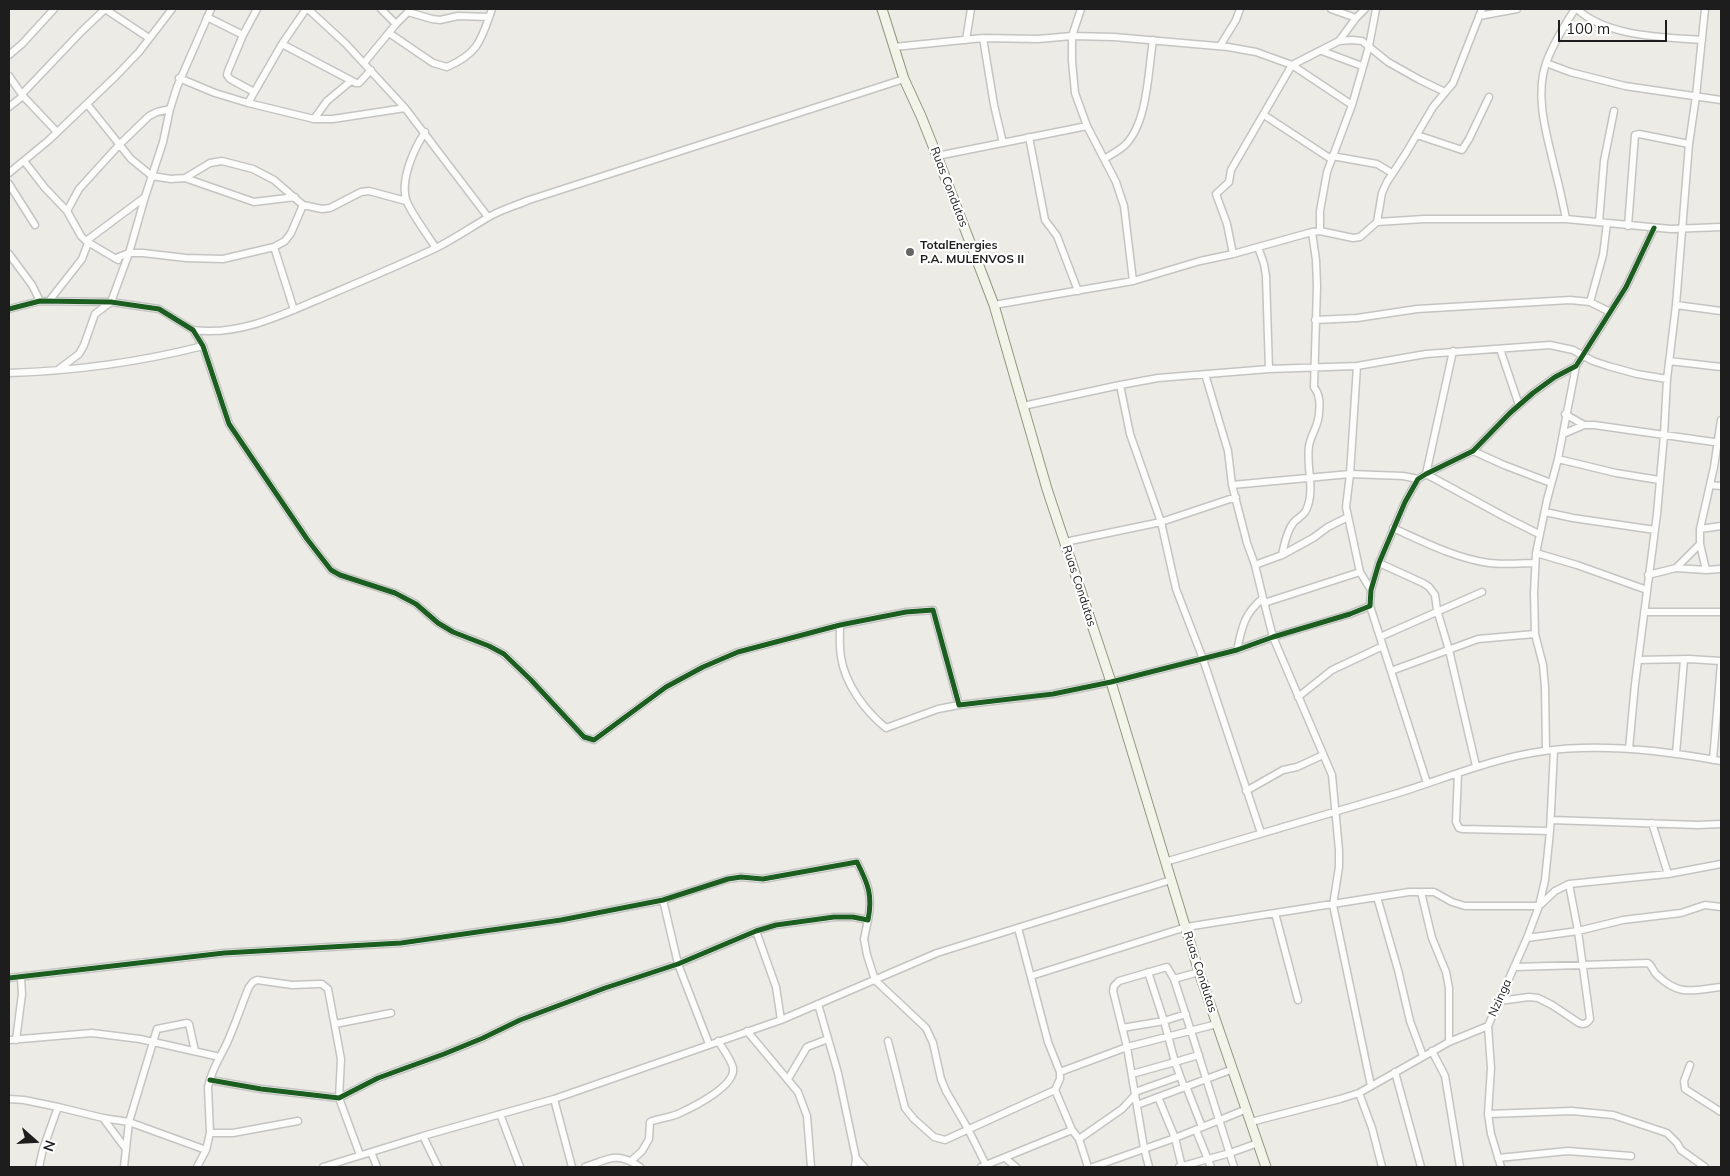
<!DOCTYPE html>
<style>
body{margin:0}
#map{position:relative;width:1730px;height:1176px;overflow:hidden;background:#ecebe6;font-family:Mulish,sans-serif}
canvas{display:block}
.frame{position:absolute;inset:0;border:10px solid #1d1d1d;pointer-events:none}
.north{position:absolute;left:10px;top:1116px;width:50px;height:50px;-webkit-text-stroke:4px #fff;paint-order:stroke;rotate:109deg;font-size:14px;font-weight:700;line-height:20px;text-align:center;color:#1d1d1d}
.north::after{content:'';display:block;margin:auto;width:18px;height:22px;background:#1d1d1d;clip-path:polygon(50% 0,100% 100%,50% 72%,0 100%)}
.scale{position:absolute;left:1558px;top:20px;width:109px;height:22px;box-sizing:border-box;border:2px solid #1d1d1d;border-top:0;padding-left:6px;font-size:15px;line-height:18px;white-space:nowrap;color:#1d1d1d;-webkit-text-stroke:4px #fff;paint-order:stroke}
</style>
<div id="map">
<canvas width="1730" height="1176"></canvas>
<div class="frame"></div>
<div class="north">N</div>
<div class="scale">100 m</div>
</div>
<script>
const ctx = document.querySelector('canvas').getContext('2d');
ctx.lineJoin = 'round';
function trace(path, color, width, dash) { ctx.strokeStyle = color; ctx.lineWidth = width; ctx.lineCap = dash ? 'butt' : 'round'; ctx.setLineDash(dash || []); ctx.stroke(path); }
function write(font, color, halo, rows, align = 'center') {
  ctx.font = font + ' Mulish,sans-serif'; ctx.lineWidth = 4.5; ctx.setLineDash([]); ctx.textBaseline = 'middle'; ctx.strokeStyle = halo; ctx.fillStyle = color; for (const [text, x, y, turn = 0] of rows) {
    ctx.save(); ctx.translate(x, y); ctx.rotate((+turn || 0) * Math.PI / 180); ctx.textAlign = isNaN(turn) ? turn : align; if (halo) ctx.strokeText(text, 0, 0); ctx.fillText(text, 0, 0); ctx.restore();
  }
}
const street = new Path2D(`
 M308 9 346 44 405 108 488 217
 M381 9 396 24
 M1081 9 1072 36V61L1075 93 1087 126 1116 182 1124 206 1133 281
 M1331 9 1356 18
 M1577 9C1607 37 1663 37 1702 40
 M408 12 432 19 440 20 458 16 489 17
 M1479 16 1517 9
 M207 17 243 35
 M389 33 433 63 447 67C479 53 481 40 492 9
 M983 38 994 105 1003 143
 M966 40 971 9
 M1339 41 1352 40 1362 41 1388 62 1420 80 1445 92
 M282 44 356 83H359L371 70
 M1220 46 1236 20 1240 9
 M894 47 983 38 1038 39 1072 36 1114 37 1228 47 1256 52 1292 65 1352 105
 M1322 51 1362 66
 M9 55 22 44 54 9
 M364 63 396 24 410 10
 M1546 63 1570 72 1625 86 1721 100
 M9 76 23 96 57 132
 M179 78 215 93 248 103 314 119H333L405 108
 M254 92 230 79 227 75 228 71 243 35 257 9
 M22 94 81 32 105 9 149 38
 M248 103 282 44 306 9
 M87 104 131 159 152 176 171 179 185 178 210 163 222 161 253 169 274 180 303 205 322 209 330 208 361 192 369 191 406 201
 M9 107 23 96
 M1264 115 1331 159
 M314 119 327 101 351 81
 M425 132C414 149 399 181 407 202 412 214 428 236 436 248
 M1417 135 1462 150 1469 139 1489 97
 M1029 137 1045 220 1057 236 1078 291
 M937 156 1087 126
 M1332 156 1377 164 1392 173
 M1104 159C1111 155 1118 151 1124 146 1148 124 1148 71 1153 40
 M24 161 45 188 67 211 81 236 86 241 118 260
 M9 173 49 140 116 76 139 52 172 9
 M185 178 254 202 295 197
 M9 184 35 225
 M67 211 79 189 119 145 149 116 157 112 170 109
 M1566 219C1563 204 1560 189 1556 174 1548 139 1534 98 1546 63 1553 44 1564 26 1575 9
 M1377 222 1382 193 1387 182 1406 153 1433 107 1453 83 1482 9
 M1599 222 1604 161 1614 111
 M1628 226 1635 135 1639 134 1689 144
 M1320 231V211L1327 172 1352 105 1369 46 1376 9
 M86 241 145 197
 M274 247 294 310
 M1258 247 1264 264 1266 276 1269 369
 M9 254 32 285 40 301
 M1233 254 1227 224 1216 194 1229 182 1231 170 1292 65 1339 41 1356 18 1365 9
 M116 258 129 253H143L186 258 223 259 274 247 285 241 291 233 303 205
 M49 301 82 259 88 243
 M1590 302 1603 255 1607 223
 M994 305 1133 281 1200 261 1233 254 1312 232 1320 231 1353 238 1360 237 1377 222 1424 219H1566L1671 229 1721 227
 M1676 305 1721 311
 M9 309 40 301 111 302 159 309 193 330 203 346 229 424 307 539 331 570 340 575 395 593 416 604 438 623 453 632 489 646 504 654 531 680 584 737 594 740 666 687 703 667 738 652 840 625 906 612 933 610 959 705 1053 694 1111 682 1237 650 1273 637 1350 614 1370 606 1371 590 1379 563 1405 502 1418 479 1426 474 1473 451 1510 413 1533 393 1555 377 1576 366 1626 287 1654 228
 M1315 320 1357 318 1417 309 1570 300 1590 302 1610 312
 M193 330C236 336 278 317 317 300 357 283 398 266 438 247 455 238 470 228 487 218 500 210 515 206 529 200L904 79
 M1500 349 1519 405
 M1453 351 1426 474 1505 517 1539 534
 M1669 361 1721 367
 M1357 366 1350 474 1346 507 1360 572 1371 590
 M59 369 79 354 84 345 95 314 111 302 129 253 145 197 163 142 170 109 177 87 211 9
 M9 373C74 371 140 362 203 346
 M1205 374 1228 451 1232 485 1247 543 1255 565
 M1120 385 1158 378 1269 369 1357 366 1426 354 1550 345 1573 350 1593 361 1608 366 1637 374 1667 379
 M1023 406 1120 385 1130 434 1161 522 1176 589 1203 659 1261 833
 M1565 414 1584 425
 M1563 434 1584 425H1594L1721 443
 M1473 451 1504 465 1551 483
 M1558 459 1616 473 1659 480
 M1232 485 1350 474 1403 476 1418 479
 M1710 485 1721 486
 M1545 512 1573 518 1655 530
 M1393 528C1424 542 1455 558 1489 563 1504 565 1520 563 1535 563
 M1700 529 1721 526
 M1065 542 1161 522 1236 497
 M1536 553 1577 565 1647 590
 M1282 555 1313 538 1328 527 1348 517
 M1379 563 1423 583 1429 587 1435 595 1437 610 1449 650 1476 766
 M1676 568 1700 544
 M1706 570 1700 544V529L1714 467 1721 420
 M1648 575 1676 568 1706 570 1721 569
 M1263 598 1273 637 1332 775 1339 850V867L1333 905 1371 1086
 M1264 603 1360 572
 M1370 606 1427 783
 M1644 612H1721
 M840 625C840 636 839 646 841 657 845 684 865 711 886 728L938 709 959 705
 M1380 637 1482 592
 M1237 650C1242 627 1244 614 1263 598L1255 565 1282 555C1284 545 1287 530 1294 522 1299 517 1305 515 1307 508 1315 489 1306 466 1309 446 1311 434 1319 425 1319 413 1320 403 1320 395 1314 387L1317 286 1316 260 1312 232
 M1638 660 1689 659 1721 661
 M1391 671 1478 639 1535 634
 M1298 697 1332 670 1383 646
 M1629 749 1635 684 1657 514 1664 435 1667 379 1676 305 1689 144 1696 96 1705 9
 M1546 750 1545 687 1543 665 1535 634 1534 593 1536 553 1547 500 1558 459 1576 366
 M1676 754 1684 660
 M1713 760 1721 663
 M1458 773 1456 822 1459 828 1462 829 1550 831
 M1246 791 1283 770 1297 767 1323 755
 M1551 820 1698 825 1721 824
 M1652 823 1668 874
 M1165 862C1242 839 1318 817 1395 794 1444 779 1492 758 1544 751 1599 743 1667 751 1721 761
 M1421 892 1432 938 1446 972 1449 988V1042
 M1377 897 1398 970 1410 1021 1423 1056
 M663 900 678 964 709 1044
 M1275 913 1298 1000
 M868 920 864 939 867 955 875 980 926 1028 933 1043 941 1079 946 1091 968 1129 987 1167
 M756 931 776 987 781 1020
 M1527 938 1578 931 1623 920 1681 913 1705 905 1721 907
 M1514 967 1648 963C1653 966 1652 971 1657 975 1680 997 1692 990 1721 987
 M1148 972 1164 1021 1175 1062 1199 1055
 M1031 976 1186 927 1409 892H1434L1452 902 1465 906H1539L1555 891 1569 884 1668 874 1721 864
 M9 978 224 953 401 943 561 920 663 900 728 879 741 877 763 879 857 862C868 884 873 895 868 920L853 917H834L776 925 756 931 678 964 605 988 520 1020 483 1038 444 1054 378 1078 339 1098 261 1089 210 1080
 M1174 979 1199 972
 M1499 1001 1529 997 1538 998 1552 1005 1579 1023C1584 1025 1587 1024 1590 1019L1578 931 1569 884
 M818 1004 838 1073 856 1158 855 1167
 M335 1024 391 1013
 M1488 1026 1491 1068 1488 1114 1491 1134 1501 1167
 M1122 1028 1164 1021 1186 1014
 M747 1031 798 1092 807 1116 811 1167
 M9 1040 92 1033 140 1039 220 1057
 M16 1040 22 994 21 978
 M888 1041 905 1108 914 1119 934 1137 945 1140 1055 1090
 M1432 1051 1445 1076 1460 1167
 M1690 1065 1684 1081 1685 1089 1721 1112
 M1060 1072 1127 1047 1217 1024
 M1395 1072 1421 1167
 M1132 1074 1175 1062 1184 1087
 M788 1079 807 1047 828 1039
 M1186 1086 1202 1127
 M1135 1092 1180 1076
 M1359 1093 1372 1128 1382 1167
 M1158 1097 1175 1138 1182 1167
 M9 1099 24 1100 58 1107 103 1118 129 1122 206 1150
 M554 1099 572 1167
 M1137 1105 1233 1069
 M500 1114 520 1167
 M1488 1114 1572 1111 1613 1115 1667 1133 1677 1143 1681 1150 1705 1167
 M103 1118 126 1149
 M1251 1122 1340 1099 1359 1093 1449 1042 1488 1026 1527 938 1539 906 1545 880 1550 831 1554 750
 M1072 1130 1079 1139 1088 1167
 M1196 1130 1211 1167
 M210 1133H233L298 1121
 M423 1136 438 1167
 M1079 1139 1122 1109 1135 1095
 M371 1152 377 1167
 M856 1158 864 1167
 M1005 1158 1016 1167
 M1498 1158 1568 1151 1631 1156
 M631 1161 642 1151 649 1139 650 1122C659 1118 670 1118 680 1113 693 1107 736 1086 733 1068 731 1059 723 1049 718 1041
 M39 1167 43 1149 58 1107
 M124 1167 129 1122 157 1029 187 1023 189 1024 195 1051
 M197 1167 206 1150 210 1133 208 1087C211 1071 219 1059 226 1045 235 1026 241 1006 249 987L253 982 257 980 292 985 318 984H322L328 989 341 1059 339 1098 360 1155
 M323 1167 423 1136 554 1099 781 1020 937 953 1171 880
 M585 1167C609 1159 617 1151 640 1167
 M981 1167 1072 1130 1055 1090 1060 1079V1072L1048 1042 1018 928
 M1093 1167 1175 1138 1247 1109
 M1149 1167 1144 1148 1127 1047 1113 991 1114 986 1119 981 1167 967 1174 979 1191 1031 1234 1167
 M1179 1167 1230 1153 1258 1143`);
const secondary = new Path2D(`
 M882 9 904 79 921 116 937 156 994 305 1047 489 1111 682 1199 972 1266 1167`);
trace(street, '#c4c4c2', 9);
trace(secondary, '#92977d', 11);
trace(street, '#fcfcfb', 6);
trace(secondary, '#f2f4e9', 9);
trace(new Path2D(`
 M9 309 40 301 111 302 159 309 193 330 203 346 229 424 307 539 331 570 340 575 395 593 416 604 438 623 453 632 489 646 504 654 531 680 584 737 594 740 666 687 703 667 738 652 840 625 906 612 933 610 959 705 1053 694 1111 682 1237 650 1273 637 1350 614 1370 606 1371 590 1379 563 1405 502 1418 479 1426 474 1473 451 1510 413 1533 393 1555 377 1576 366 1626 287 1654 228
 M9 978 224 953 401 943 561 920 663 900 728 879 741 877 763 879 857 862C868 884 873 895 868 920L853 917H834L776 925 756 931 678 964 605 988 520 1020 483 1038 444 1054 378 1078 339 1098 261 1089 210 1080`), '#1b5e20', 5);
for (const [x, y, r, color] of [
 [910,252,5,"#656563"]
]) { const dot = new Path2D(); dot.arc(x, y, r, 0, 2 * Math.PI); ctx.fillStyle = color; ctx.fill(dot); trace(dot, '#fff', 2); }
write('12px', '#1d1d1d', '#fff', [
 ["Ruas Condutas",949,187,69],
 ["Ruas Condutas",1079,586,72],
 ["Ruas Condutas",1200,972,72],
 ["Nzinga",1500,998,-66]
]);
write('bold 12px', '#1d1d1d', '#fff', [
 ["TotalEnergies",920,245],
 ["P.A. MULENVOS II",920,259]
], 'left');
</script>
